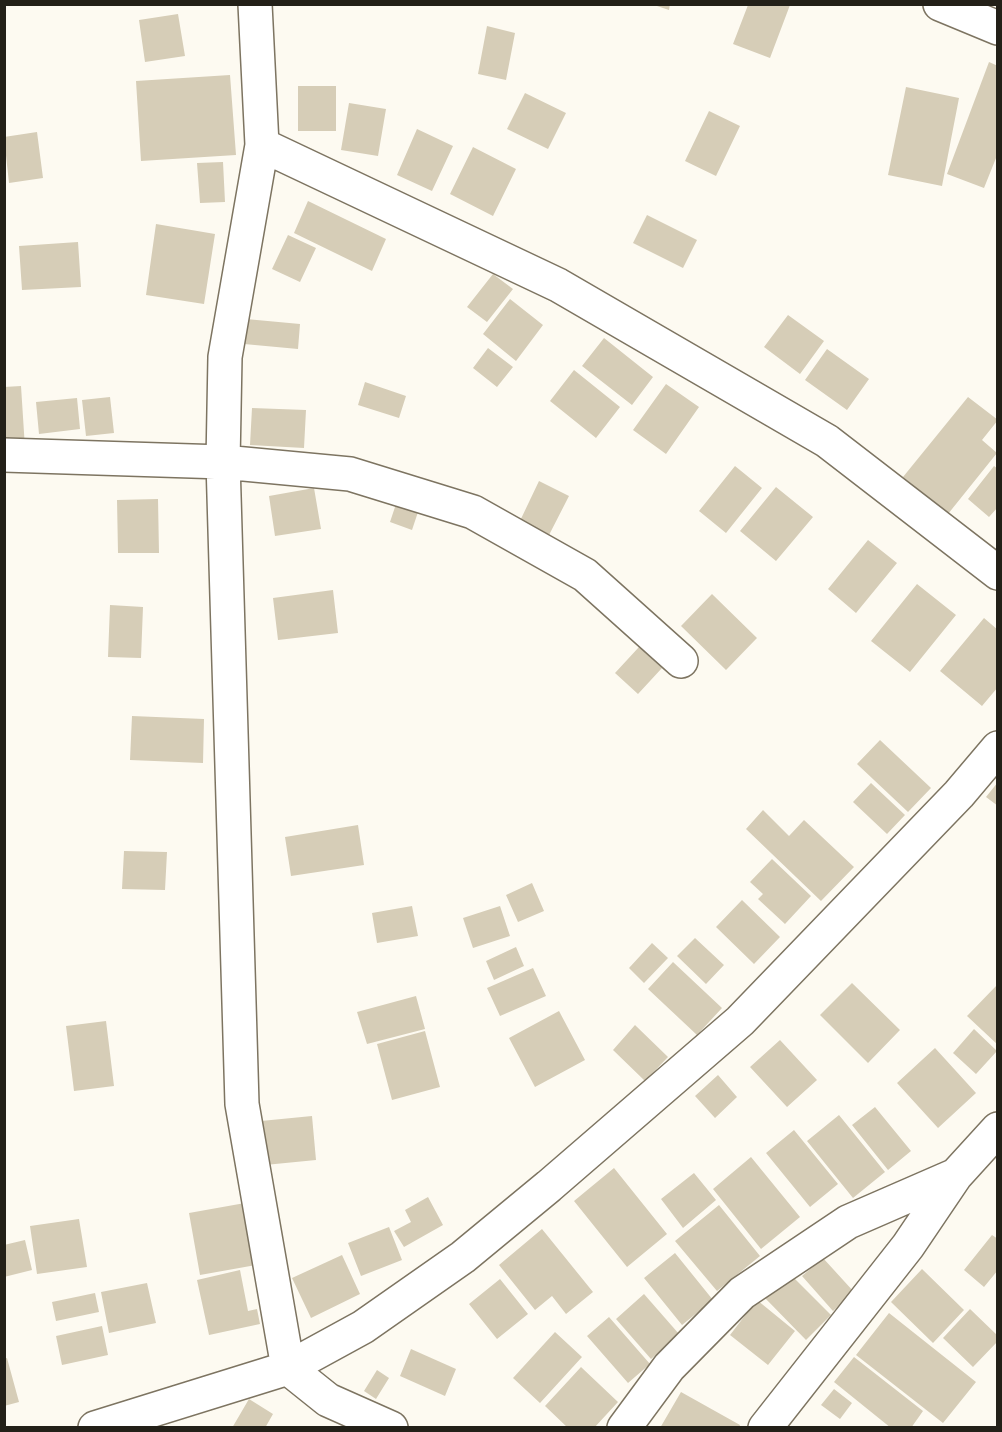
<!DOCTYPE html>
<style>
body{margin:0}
#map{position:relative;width:1002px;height:1432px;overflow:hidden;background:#fdfaf1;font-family:"Titillium Web",sans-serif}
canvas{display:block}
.frame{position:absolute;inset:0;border:6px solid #232018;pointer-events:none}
</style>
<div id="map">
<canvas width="1002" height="1432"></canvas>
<div class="frame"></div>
</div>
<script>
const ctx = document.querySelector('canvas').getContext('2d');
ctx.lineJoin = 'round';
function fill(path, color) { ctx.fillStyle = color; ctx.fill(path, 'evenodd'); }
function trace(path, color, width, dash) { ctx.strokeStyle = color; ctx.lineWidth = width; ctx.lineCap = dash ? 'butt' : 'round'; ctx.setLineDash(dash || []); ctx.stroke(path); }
fill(new Path2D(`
 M651 4H670L669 10Z
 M748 5H790L770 58 733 44Z
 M178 14 185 56 145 62 139 20Z
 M487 26 515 33 506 80 478 74Z
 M989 62 998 66V153L984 188 947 174Z
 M230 75 236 155 141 161 136 81Z
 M298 86H336V131H298Z
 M906 87 959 98 942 186 888 175Z
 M525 93 566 113 548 149 507 129Z
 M349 103 386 109 378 156 341 150Z
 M709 111 740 126 716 176 685 161Z
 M417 129 453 146 432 191 397 175Z
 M37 132 43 178 9 183 4 137Z
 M473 147 516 169 493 216 450 194Z
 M223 162 225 202 200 203 197 163Z
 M308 201 386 239 372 271 294 233Z
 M647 215 697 240 683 268 633 243Z
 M156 224 215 234 204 304 146 295Z
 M288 235 316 248 300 282 272 269Z
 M78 242 81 287 22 290 19 246Z
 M493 274 513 289 487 322 467 307Z
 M510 299 543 325 516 361 483 334Z
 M788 315 824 341 800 374 764 347Z
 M246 319 300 324 298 349 244 344Z
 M604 338 653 377 632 405 582 366Z
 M488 348 513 367 497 387 473 368Z
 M827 349 869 379 847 410 805 380Z
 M574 370 620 407 596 438 550 401Z
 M365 382 406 396 399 418 358 405Z
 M666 384 699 407 666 454 633 430Z
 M21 386 25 448 4 449V387Z
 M110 397 114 433 86 436 82 400Z
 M968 397 998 420 982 440 997 453 948 514 903 477Z
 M77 398 80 429 39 434 36 402Z
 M252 408 306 410 304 448 250 445Z
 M735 466 762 488 726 533 699 511Z
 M994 466 998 469V507L989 517 968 499Z
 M539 481 569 496 548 537 519 523Z
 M776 487 813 517 776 561 740 531Z
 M314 488 321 529 275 536 269 496Z
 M158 499 159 553H118L117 500Z
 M396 504 418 512 412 530 390 522Z
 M868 540 897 563 856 613 828 589Z
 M917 584 956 615 910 672 871 641Z
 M333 590 338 633 278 640 273 598Z
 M712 594 757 638 726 670 681 626Z
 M110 605 143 607 141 658 108 657Z
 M984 618 998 630V687L982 706 940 671Z
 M639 647 662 668 638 694 615 673Z
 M132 716 204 719 203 763 130 760Z
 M880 740 931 788 908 812 857 764Z
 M998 782V806L986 797Z
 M871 783 905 815 887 834 853 802Z
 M763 810 789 836 804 820 854 867 821 901 746 829Z
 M358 825 364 865 291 876 285 837Z
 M124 851 167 852 165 890 122 889Z
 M772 859 811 896 785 924 758 899 763 894 750 882Z
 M532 883 544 911 518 922 506 895Z
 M742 900 780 937 754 964 716 927Z
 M412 906 418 936 377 943 372 913Z
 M500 906 510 936 473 948 463 918Z
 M695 938 724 965 706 984 677 956Z
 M652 943 668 958 644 983 629 968Z
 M516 947 524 966 494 980 486 961Z
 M673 962 722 1008 697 1035 648 989Z
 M533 968 546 996 500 1016 487 988Z
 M852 983 900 1030 868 1063 820 1015Z
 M998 984V1045L967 1016Z
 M416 996 425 1029 367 1044 357 1012Z
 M559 1011 585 1060 535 1087 509 1038Z
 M106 1021 114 1086 74 1091 66 1026Z
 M635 1025 668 1057 645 1081 613 1050Z
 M974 1029 997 1051 976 1074 953 1053Z
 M425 1031 440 1087 392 1100 377 1044Z
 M780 1040 817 1080 787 1107 750 1067Z
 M935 1048 976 1093 938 1128 897 1083Z
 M718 1075 737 1097 715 1118 695 1096Z
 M875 1107 911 1151 888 1170 852 1125Z
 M839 1115 885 1172 853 1198 807 1141Z
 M312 1116 316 1160 265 1165 261 1121Z
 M794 1130 838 1184 810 1207 766 1153Z
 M751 1157 800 1217 761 1249 713 1189Z
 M614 1168 667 1234 627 1267 574 1201Z
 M694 1173 716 1200 683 1228 661 1199Z
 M428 1197 443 1225 404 1247 394 1231 411 1222 405 1210Z
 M245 1203 256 1265 200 1275 189 1213Z
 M719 1205 760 1256 717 1291 675 1241Z
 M79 1219 87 1267 37 1274 30 1226Z
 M389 1227 402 1260 361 1276 348 1243Z
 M542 1229 593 1292 566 1314 552 1296 535 1310 499 1265Z
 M992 1235 998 1239V1270L984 1287 964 1270Z
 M25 1240 32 1270 4 1277V1245Z
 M675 1253 713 1300 682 1325 644 1278Z
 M342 1255 360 1294 311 1318 292 1278Z
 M823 1258 854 1292 833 1311 802 1276Z
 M922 1269 964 1310 933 1343 891 1302Z
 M240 1270 248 1311 257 1309 260 1324 209 1335 197 1280Z
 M790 1274 831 1315 806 1340 765 1298Z
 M500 1279 528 1314 497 1339 469 1304Z
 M147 1283 156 1323 109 1333 101 1292Z
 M95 1293 99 1312 56 1321 52 1302Z
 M644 1294 679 1334 651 1359 616 1319Z
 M757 1300 795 1331 768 1365 730 1335Z
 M970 1309 998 1336V1341L973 1367 943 1338Z
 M889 1313 976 1382 943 1423 856 1355Z
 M609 1317 650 1364 628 1383 587 1336Z
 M102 1326 108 1355 62 1365 56 1336Z
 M555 1332 582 1357 540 1403 513 1378Z
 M411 1349 456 1369 445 1396 400 1376Z
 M854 1357 923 1411 911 1428H891L834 1382Z
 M7 1358 19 1402 4 1406V1359Z
 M581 1367 618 1402 594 1428H568L545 1406Z
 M377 1370 389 1378 376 1399 364 1391Z
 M834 1389 852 1403 840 1419 821 1405Z
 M681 1392 740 1425 739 1428H660Z
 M249 1399 273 1414 265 1428H232Z`), '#d6cdb7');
const minor = new Path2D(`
 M255 4 262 145 225 357 223 462 242 1104 288 1368 328 1400 391 1428
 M940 4 998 28
 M262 145 558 285 827 441 998 573
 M4 455 223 462 350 474 473 512 585 575 681 661
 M95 1428 288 1368 363 1327 463 1257 549 1186 740 1021 959 794 998 748
 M624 1428 669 1367 742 1293 848 1222 956 1175
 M765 1428 908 1246 956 1175 998 1129`);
trace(minor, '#7d7461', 36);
trace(minor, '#fff', 33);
</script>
